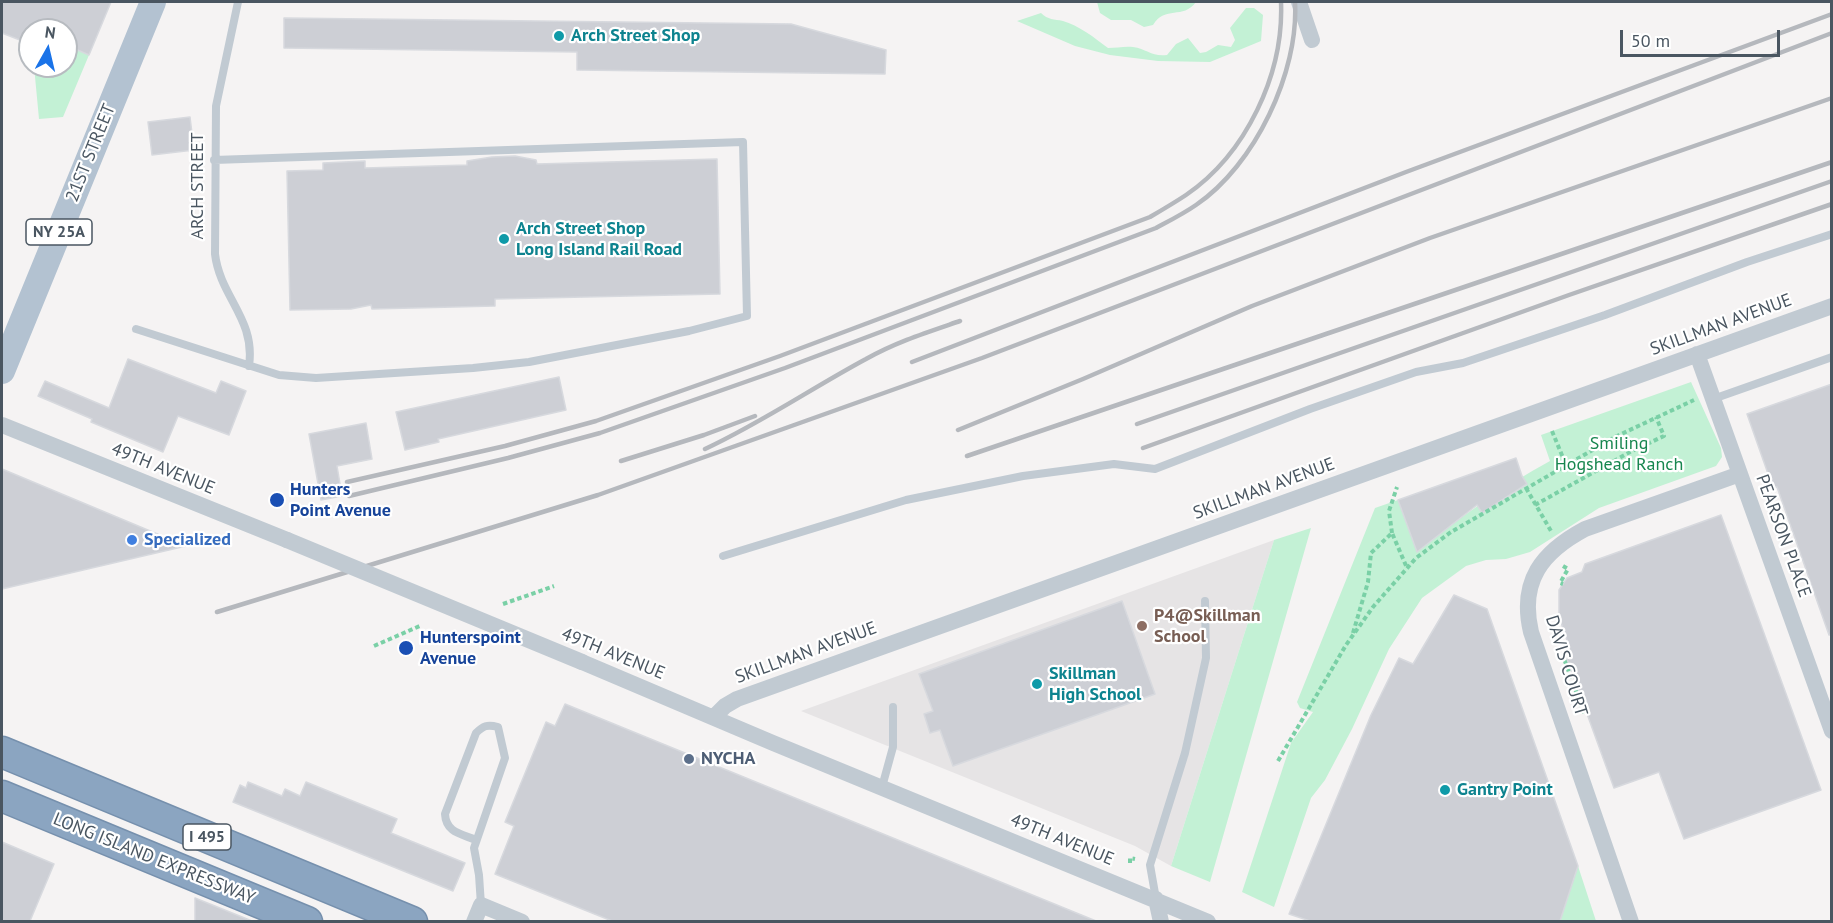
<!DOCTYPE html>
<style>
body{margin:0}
#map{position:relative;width:1833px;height:923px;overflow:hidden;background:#f5f3f3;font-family:"PT Sans",sans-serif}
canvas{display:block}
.frame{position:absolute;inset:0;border:3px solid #4a5661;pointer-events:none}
.north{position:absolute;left:18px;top:18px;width:60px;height:60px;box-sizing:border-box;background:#fff;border:2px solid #b7bbc0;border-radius:50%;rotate:8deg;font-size:16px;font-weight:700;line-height:24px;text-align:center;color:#4a5661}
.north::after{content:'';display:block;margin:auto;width:21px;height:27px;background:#1a73e8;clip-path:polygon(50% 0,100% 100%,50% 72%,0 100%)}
.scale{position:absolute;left:1620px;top:30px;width:160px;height:27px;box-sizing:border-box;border:3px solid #4a5661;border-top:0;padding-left:8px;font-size:18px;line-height:21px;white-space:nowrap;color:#4a5661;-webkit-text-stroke:4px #fff;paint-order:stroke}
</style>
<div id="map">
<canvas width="1833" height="923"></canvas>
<div class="frame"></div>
<div class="north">N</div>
<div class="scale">50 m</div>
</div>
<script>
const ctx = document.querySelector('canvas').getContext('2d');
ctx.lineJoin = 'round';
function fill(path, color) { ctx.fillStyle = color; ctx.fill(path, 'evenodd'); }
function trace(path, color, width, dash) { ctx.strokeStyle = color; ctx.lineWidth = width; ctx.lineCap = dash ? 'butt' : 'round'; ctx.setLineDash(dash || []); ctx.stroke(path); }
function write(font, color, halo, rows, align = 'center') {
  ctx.font = font + ' "PT Sans",sans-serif'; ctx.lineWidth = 4.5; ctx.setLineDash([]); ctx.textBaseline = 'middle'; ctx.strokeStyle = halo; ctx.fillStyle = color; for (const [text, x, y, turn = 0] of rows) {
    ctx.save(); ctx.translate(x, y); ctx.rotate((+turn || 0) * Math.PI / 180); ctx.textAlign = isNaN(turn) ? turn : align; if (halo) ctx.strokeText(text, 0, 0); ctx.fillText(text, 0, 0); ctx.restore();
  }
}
fill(new Path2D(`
 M1274 540 1171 866 1135 846 801 711Z`), '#e6e4e5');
fill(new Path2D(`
 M1097 2H1196C1183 20 1165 5 1153 25L1144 27 1131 20H1111L1100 13Z
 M1246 8H1254L1263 15 1261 41 1210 62 1158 61 1110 55 1075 46 1017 21 1041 13C1048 20 1054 19 1063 21 1078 25 1095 38 1108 48 1116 48 1125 46 1133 47 1147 49 1152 57 1167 55L1176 44 1188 38 1200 53 1206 52 1218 45 1231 47 1235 40 1230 28Z
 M66 45 89 55 63 117 39 119 34 66H66Z
 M1691 382 1721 448 1722 457 1716 466 1599 508 1530 552 1506 559 1486 560 1466 566 1422 598 1389 649 1352 729 1325 780 1311 798 1274 907 1242 892 1291 743 1313 712 1300 708 1297 702 1375 508 1398 500 1417 551C1459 518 1502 487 1550 461L1541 435Z
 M1311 528 1210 882 1171 866 1274 540Z
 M1578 866 1596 921H1558Z`), '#c3f1d5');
const building = new Path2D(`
 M2 2H111L89 55 66 45V30H30V44L2 33Z
 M284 18 791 24 886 50 885 74 577 70V52L284 48Z
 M190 117 194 150 152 155 148 122Z
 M515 156 536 160 537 164 717 159 720 294 495 299V306L372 309 371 305 351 309 290 310 287 171 323 170V163L365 161V168L467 165V161L492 157Z
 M128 359 216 393 221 381 246 391 229 435 178 416 163 452 91 422 92 419 38 396 45 381 109 408Z
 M559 377 566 410 438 439 439 442 405 450 396 412Z
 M1832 384V635H1829L1777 487 1773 488 1747 414Z
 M366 423 372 459 337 466 342 496 321 500 309 434Z
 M1516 458 1522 476 1527 484 1482 513 1477 505 1417 552 1398 500Z
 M2 469 186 546 2 589Z
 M1721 515 1821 790 1684 839 1659 772 1614 788 1563 648 1569 646 1559 617V590L1567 578 1582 572 1585 564Z
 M1454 595 1487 609 1578 866 1560 921H1310L1289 914 1371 715 1399 658 1413 664Z
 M1122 601 1155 694 953 766 940 730 930 733 924 714 933 711 919 674Z
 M565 704 1096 921H612L495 874 514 826 505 822 546 722 555 726Z
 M248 782 282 796 285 789 300 796 306 782 397 819 391 833 465 863 453 891 233 802 240 785 246 788Z
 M2 842 54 864 30 921H2Z
 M195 898 252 921H195Z`);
fill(building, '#cdcfd5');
trace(building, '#d7d9de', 1.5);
const highway = new Path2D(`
 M2 752 412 922
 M2 796 307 922`);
trace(highway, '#7690ad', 33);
trace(new Path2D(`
 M1552 431 1566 465
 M1526 488 1551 531
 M1535 505 1630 452 1664 436 1656 417
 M1392 533 1389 511 1397 487
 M1563 566 1568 569 1560 583 1563 584
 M503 604 554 586
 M1353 633 1368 582 1371 553 1392 533 1407 568
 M374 646 422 625
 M1566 655 1563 656 1584 713
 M1278 761 1346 645 1373 607 1416 558 1451 532 1617 436 1694 400
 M1130 863V858L1135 859`), '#7ad0a6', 4, [4.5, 3]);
trace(new Path2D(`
 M238 2 216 106 215 254C220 297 256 319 249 366
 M136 329 279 375 316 378 473 368 529 362 689 331 747 316 743 142 214 160
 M1713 399 1832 357
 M723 556 906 500 1023 476 1114 464 1155 469 1310 409 1416 372 1463 363 1605 315 1747 262 1832 234
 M882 787 893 747V707
 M476 840C462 834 446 833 445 814L476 733C483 726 487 724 498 727L505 758 474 848 479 875 481 905
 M1156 899 1150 865 1185 753 1206 658 1205 601`), '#c1cad2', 8);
trace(new Path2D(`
 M1299 2 1312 40
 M1697 354 1832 731
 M2 425 287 540
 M582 662 773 743 1208 922
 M714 717 725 706 737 699 1832 306
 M1156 899 1161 922
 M474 922 481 905 522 922
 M1631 922 1531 632C1519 581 1542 552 1585 529L1740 474`), '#c1cad2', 16);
trace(new Path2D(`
 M2 371 153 2`), '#b3c2d1', 26);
trace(highway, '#8ba5c1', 30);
trace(new Path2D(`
 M912 362 1406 172 1832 14
 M1137 424 1832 181
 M958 430 1083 379 1252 306 1430 238 1832 98
 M1143 448 1569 295 1832 204
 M705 449C761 423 812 388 866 359 896 342 928 332 960 321
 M967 456 1832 162
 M621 461 704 435 755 416
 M347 482 505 446 596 421 780 356 1150 217C1162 210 1174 203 1186 195 1246 154 1284 74 1281 2
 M349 496 508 458 600 433 785 368 1156 228C1169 221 1183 214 1196 205 1255 165 1299 72 1295 2
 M217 612 598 495 982 358 1832 33`), '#b5b8bd', 4.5);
trace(new Path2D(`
 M287 540 582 662`), '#c1cad2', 16);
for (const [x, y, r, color] of [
 [559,36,6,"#0f9aa8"],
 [504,239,6,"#0f9aa8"],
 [277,500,8,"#1a4fb4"],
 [132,540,6,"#3f7fe0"],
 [1142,626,6,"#8d6e63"],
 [406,648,8,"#1a4fb4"],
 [1037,684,6,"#0f9aa8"],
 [689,759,6,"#5c6f8a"],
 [1445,790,6,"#0f9aa8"]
]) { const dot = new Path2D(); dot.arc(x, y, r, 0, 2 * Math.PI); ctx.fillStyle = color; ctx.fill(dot); trace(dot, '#fff', 2); }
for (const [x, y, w] of [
 [59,232,66],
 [207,837,48]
]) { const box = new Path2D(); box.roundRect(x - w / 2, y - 13, w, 26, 4.5); ctx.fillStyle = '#fff'; ctx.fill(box); trace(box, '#4a5661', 1.5); }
write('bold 16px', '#4a5661', null, [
 ["NY 25A",59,232],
 ["I 495",207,837]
]);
write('bold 18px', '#0d838f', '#fff', [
 ["Arch Street Shop",571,36],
 ["Arch Street Shop",516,229],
 ["Long Island Rail Road",516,250],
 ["Skillman",1049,674],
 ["High School",1049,695],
 ["Gantry Point",1457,790]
], 'left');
write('18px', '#4a5661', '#fff', [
 ["21ST STREET",91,153,-68],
 ["ARCH STREET",198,186,-90],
 ["SKILLMAN AVENUE",1721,325,-20],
 ["49TH AVENUE",163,469,22],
 ["SKILLMAN AVENUE",1264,489,-20],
 ["PEARSON PLACE",1783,536,70],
 ["SKILLMAN AVENUE",806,653,-20],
 ["49TH AVENUE",613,654,22],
 ["DAVIS COURT",1566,666,73],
 ["49TH AVENUE",1062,840,22],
 ["LONG ISLAND EXPRESSWAY",154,859,22]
]);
write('18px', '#17864f', '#fff', [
 ["Smiling",1619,444],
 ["Hogshead Ranch",1619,465]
]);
write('bold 18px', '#164399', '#fff', [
 ["Hunters",290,490],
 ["Point Avenue",290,511],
 ["Hunterspoint",420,638],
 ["Avenue",420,659]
], 'left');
write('bold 18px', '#366cbe', '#fff', [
 ["Specialized",144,540]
], 'left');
write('bold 18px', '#785e54', '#fff', [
 ["P4@Skillman",1154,616],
 ["School",1154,637]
], 'left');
write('bold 18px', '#4e5e75', '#fff', [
 ["NYCHA",701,759]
], 'left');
</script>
